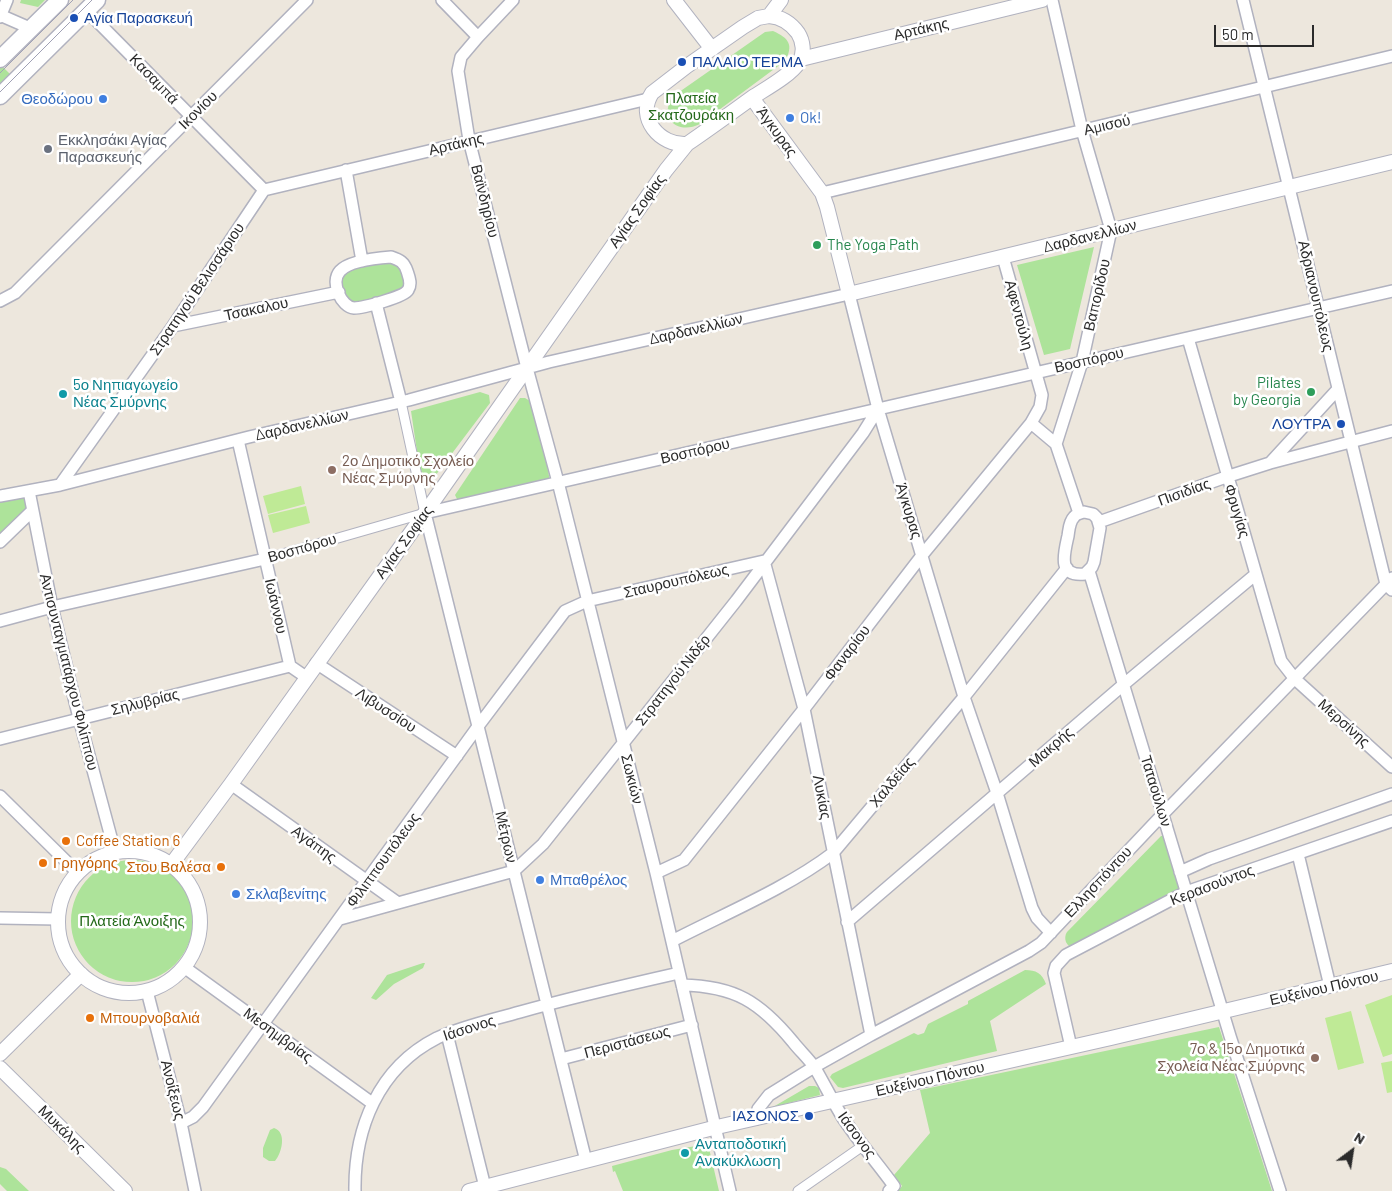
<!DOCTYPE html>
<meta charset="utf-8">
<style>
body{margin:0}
#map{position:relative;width:1392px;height:1191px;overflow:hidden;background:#ede7dd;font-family:Barlow,sans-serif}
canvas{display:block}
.north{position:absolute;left:1327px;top:1126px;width:50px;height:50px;-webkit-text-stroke:4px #fff;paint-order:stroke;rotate:31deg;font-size:14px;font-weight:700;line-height:20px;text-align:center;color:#2b2b2b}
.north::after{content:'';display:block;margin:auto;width:18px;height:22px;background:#2b2b2b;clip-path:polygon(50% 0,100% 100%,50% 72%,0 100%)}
.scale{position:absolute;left:1214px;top:25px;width:100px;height:22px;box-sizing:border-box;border:2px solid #2b2b2b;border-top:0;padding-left:6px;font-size:15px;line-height:18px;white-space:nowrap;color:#2b2b2b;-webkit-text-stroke:4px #fff;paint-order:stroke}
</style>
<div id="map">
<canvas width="1392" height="1191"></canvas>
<div class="north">N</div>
<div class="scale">50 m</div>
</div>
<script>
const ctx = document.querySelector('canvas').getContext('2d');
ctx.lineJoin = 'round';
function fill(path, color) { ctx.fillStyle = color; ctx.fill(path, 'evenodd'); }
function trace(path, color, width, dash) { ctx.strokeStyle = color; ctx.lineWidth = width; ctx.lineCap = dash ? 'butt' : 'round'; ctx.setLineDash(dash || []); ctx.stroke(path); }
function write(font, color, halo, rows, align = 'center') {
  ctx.font = font + ' Barlow,sans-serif'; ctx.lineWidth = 5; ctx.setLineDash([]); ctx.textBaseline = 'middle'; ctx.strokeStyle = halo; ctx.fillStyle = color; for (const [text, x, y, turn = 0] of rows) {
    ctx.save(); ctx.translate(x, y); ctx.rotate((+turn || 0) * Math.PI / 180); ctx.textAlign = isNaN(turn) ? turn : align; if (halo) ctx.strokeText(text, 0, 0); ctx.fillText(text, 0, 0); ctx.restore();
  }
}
fill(new Path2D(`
 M21 0H45L38 7 20 3Z
 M773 31C789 38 794 45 785 61L700 124C678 135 659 119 672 97L765 32Z
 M0 64 15 79 0 93Z
 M1094 247 1070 349 1044 355 1017 265Z
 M398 259 409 289 376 303H343L340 271Z
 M480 392 489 395 490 403 423 492 411 411Z
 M520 398H525L535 404 550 481 463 501 457 499 455 495Z
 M29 491 32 511 0 542V496Z
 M1161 836H1164L1181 886 1178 889 1151 903 1074 948C1066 947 1063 938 1067 932Z
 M71 921a61 61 0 1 1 122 0a61 61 0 1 1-122 0Z
 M423 963H425L423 968 394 984 376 1000 371 998 387 975Z
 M1025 970C1036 970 1042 973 1046 984L990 1021 997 1051 843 1088 838 1087 830 1077 832 1074 914 1033 918 1035 924 1033 928 1024 968 1004V1001Z
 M1219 1027 1272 1191H898L902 1186 894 1175 930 1133 920 1090Z
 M809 1086H815L819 1088 820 1095 773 1107Z
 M274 1128C287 1132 282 1153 275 1161H269L263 1157V1148L270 1130Z
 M708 1144 719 1191H623L615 1171 613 1172 612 1166 672 1150Z
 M0 1167 6 1169 29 1191H7L0 1184Z`), '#ade39a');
fill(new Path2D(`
 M301 486 305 504 268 514 263 496Z
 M306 506 310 523 273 533 268 515Z
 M1392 995V1054L1383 1057 1365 1005Z
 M1351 1011 1364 1063 1338 1070 1325 1018Z
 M1392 1061V1092L1387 1093 1381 1063Z`), '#bfea96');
const pedestrian = new Path2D(`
 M265 559 425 513 401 402
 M798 1191 864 1145`);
const minor = new Path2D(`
 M442 0 478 37
 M513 0 478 37 461 57 458 71 469 140 527 368 558 482 656 873 730 1191
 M1052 0 1082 130 1111 230 1082 362 1056 444
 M1243 0 1386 584 1392 590
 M86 10 264 190
 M0 15 32 29
 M0 17 7 0
 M346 170 362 261
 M264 190 648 99
 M822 193 1392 56
 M391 257C400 260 404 262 407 271 409 277 412 284 408 290 404 297 363 308 354 308 341 307 330 282 340 271 349 261 377 258 391 257Z
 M0 301 15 293 307 0
 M376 303 401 402
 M173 326 339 292
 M1188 338 1281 661 1295 679 1392 767
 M1031 423 1056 444 1079 513
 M238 440 290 666 306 677
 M1270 463 1338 389
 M60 485 173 326 264 190
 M29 491 52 607 79 718 115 852
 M0 496 60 485 249 437 409 400 549 362 849 294 878 409 964 697 997 793 1032 908 1037 918 1051 933
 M1084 512 1093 514 1097 518 1100 528 1094 562 1092 567 1085 574C1057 577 1064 554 1068 536 1069 530 1069 522 1074 517 1076 514 1080 513 1084 512Z
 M1099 522 1226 477 1270 463 1392 431
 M0 542 32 511
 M1089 571 1230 1036 1280 1191
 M0 621 52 607 265 559
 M316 663 457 756
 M0 739 290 666
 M231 784 398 903
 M0 796 78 873
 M1298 854 1330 986
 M1180 872 1209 859 1392 794
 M656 873 684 860 804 709 923 554 1031 423 1040 407 1042 395 1003 257
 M0 918 58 919
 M340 919 514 871 543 844 736 601 863 433 878 409
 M847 922 1123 685 1256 574
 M672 941C724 914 787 888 833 853L964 697 1067 568
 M184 967 372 1103
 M682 985C735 986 760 1002 793 1042 800 1051 809 1059 815 1068 825 1085 833 1102 843 1118 859 1142 878 1164 894 1186L889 1191
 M147 991 181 1123 195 1191
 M447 1034 486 1191
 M1071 1047 1054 973 1056 966 1066 955 1186 892 1392 821
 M561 1059 692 1025
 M756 1119 758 1109 769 1095 814 1067 871 1035 1029 951 1041 943 1163 814 1392 578
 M181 1123 193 1117 203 1107 479 725 565 611 587 601 764 561 804 709 871 1035
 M586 1161 425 513 1392 291
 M355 1191C354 1129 378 1068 437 1038 463 1026 492 1020 520 1012 573 997 626 985 679 973`);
const tertiary = new Path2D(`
 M674 0 712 49
 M769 16C781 17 790 22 798 33 803 41 805 53 799 62 791 75 767 88 753 97 731 113 709 129 687 144 660 146 636 118 652 93L687 66 743 27 758 18Z
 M769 16 781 0
 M801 59 1042 0
 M752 98 822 193 827 207 849 294 1392 162
 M58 922a71 71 0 1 1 142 0a71 71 0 1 1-142 0Z
 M171 865 231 784 425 513 666 170 687 144
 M0 1054 81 974
 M0 1068 125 1191
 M469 1191 717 1127 1111 1038 1392 971`);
const secondary = new Path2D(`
 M0 59 60 0
 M0 96 97 0`);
trace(pedestrian, '#b1b2bf', 11);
trace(minor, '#b1b2bf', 14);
trace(tertiary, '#b1b2bf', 16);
trace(secondary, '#b1b2bf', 19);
trace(pedestrian, '#fff', 9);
trace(minor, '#fff', 11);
trace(tertiary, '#fff', 14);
trace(secondary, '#fff', 16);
trace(new Path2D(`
 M0 73 73 0
 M0 92 92 0`), '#a0a1b5', 1);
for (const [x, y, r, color] of [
 [74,18,5,"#1a4fb4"],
 [682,62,5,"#1a4fb4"],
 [103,99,5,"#3f7fe0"],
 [790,118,5,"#3f7fe0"],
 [48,149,5,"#6b7280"],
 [817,245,5,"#2e9e5b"],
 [1311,392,5,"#2e9e5b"],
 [63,394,5,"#0f9aa8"],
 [1341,424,5,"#1a4fb4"],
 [332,470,5,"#8d6e63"],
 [66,841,5,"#e8710a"],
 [43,863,5,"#e8710a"],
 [221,867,5,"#e8710a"],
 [540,880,5,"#3f7fe0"],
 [236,894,5,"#3f7fe0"],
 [90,1018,5,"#e8710a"],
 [1315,1058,5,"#8d6e63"],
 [809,1116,5,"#1a4fb4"],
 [685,1153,5,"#0f9aa8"]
]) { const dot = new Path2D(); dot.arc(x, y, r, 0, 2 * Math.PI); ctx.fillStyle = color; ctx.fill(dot); trace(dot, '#fff', 2); }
write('15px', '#164399', '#fff', [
 ["Αγία Παρασκευή",84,18],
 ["ΠΑΛΑΙΟ ΤΕΡΜΑ",692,62],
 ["ΛΟΥΤΡΑ",1331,424,"right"],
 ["ΙΑΣΟΝΟΣ",799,1116,"right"]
], 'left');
write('15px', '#2b2b2b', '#fff', [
 ["Αρτάκης",921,29,-13],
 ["Κασαμπά",154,79,46],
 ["Ικονίου",198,110,-45],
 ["Αμισού",1107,125,-13],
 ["Άγκυρας",777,132,54],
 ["Αρτάκης",456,144,-13],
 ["Βαϊνδηρίου",485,201,76],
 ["Αγίας Σοφίας",637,211,-55],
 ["Δαρδανελλίων",1090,236,-14],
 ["Στρατηγού Βελισσάριου",197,289,-56],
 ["Βαπορίδου",1097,295,-77],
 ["Αδριανουπόλεως",1316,296,77],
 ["Τσακαλου",256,309,-12],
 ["Αφεντούλη",1019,315,75],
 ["Δαρδανελλίων",696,329,-13],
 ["Βοσπόρου",1089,360,-13],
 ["Δαρδανελλίων",302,425,-13],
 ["Βοσπόρου",695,451,-13],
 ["Πισιδίας",1184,492,-20],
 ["Άγκυρας",909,511,73],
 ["Φρυγίας",1237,511,73],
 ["Αγίας Σοφίας",404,542,-54],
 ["Βοσπόρου",302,548,-16],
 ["Σταυρουπόλεως",676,581,-13],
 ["Ιωάννου",276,606,77],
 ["Φαναρίου",847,653,-53],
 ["Αντισυνταγματάρχου Φιλίππου",69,672,76],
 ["Στρατηγού Νιδέρ",673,680,-52],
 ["Σηλυβρίας",145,702,-14],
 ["Λιβυσσίου",386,710,33],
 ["Μερσίνης",1344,723,42],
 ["Μακρής",1051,747,-41],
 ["Σωκιών",632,779,76],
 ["Χαλδείας",892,782,-50],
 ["Ταταούλων",1156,791,73],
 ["Λυκίας",822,797,79],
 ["Μέτρων",506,837,77],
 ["Αγάπης",314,844,36],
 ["Φιλιππουπόλεως",383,860,-54],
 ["Ελλησπόντου",1098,882,-47],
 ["Κερασούντος",1212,885,-21],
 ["Ευξείνου Πόντου",1324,988,-13],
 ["Ιάσονος",469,1028,-18],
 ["Μεσημβρίας",278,1035,36],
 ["Περιστάσεως",627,1042,-15],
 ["Ευξείνου Πόντου",930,1079,-13],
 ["Ανοίξεως",173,1090,76],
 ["Μυκάλης",62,1129,45],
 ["Ιάσονος",857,1135,54]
]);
write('15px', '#24691a', '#fff', [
 ["Πλατεία",691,98],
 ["Σκατζουράκη",691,115],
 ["Πλατεία Άνοιξης",132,921]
]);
write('15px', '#366cbe', '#fff', [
 ["Θεοδώρου",93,99,"right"],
 ["Ok!",800,118],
 ["Μπαθρέλος",550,880],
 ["Σκλαβενίτης",246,894]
], 'left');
write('15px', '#5b616d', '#fff', [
 ["Εκκλησάκι Αγίας",58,140],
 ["Παρασκευής",58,157]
], 'left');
write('15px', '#27864d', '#fff', [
 ["The Yoga Path",827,245],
 ["Pilates",1301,383,"right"],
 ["by Georgia",1301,400,"right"]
], 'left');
write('15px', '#0d838f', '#fff', [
 ["5ο Νηπιαγωγείο",73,385],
 ["Νέας Σμύρνης",73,402],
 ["Ανταποδοτική",695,1144],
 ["Ανακύκλωση",695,1161]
], 'left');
write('15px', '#785e54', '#fff', [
 ["2ο Δημοτικό Σχολείο",342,461],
 ["Νέας Σμύρνης",342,478],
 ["7ο & 15ο Δημοτικά",1305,1049,"right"],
 ["Σχολεία Νέας Σμύρνης",1305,1066,"right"]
], 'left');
write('15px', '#c56008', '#fff', [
 ["Coffee Station 6",76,841],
 ["Γρηγόρης",53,863],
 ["Στου Βαλέσα",211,867,"right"],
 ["Μπουρνοβαλιά",100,1018]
], 'left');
</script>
